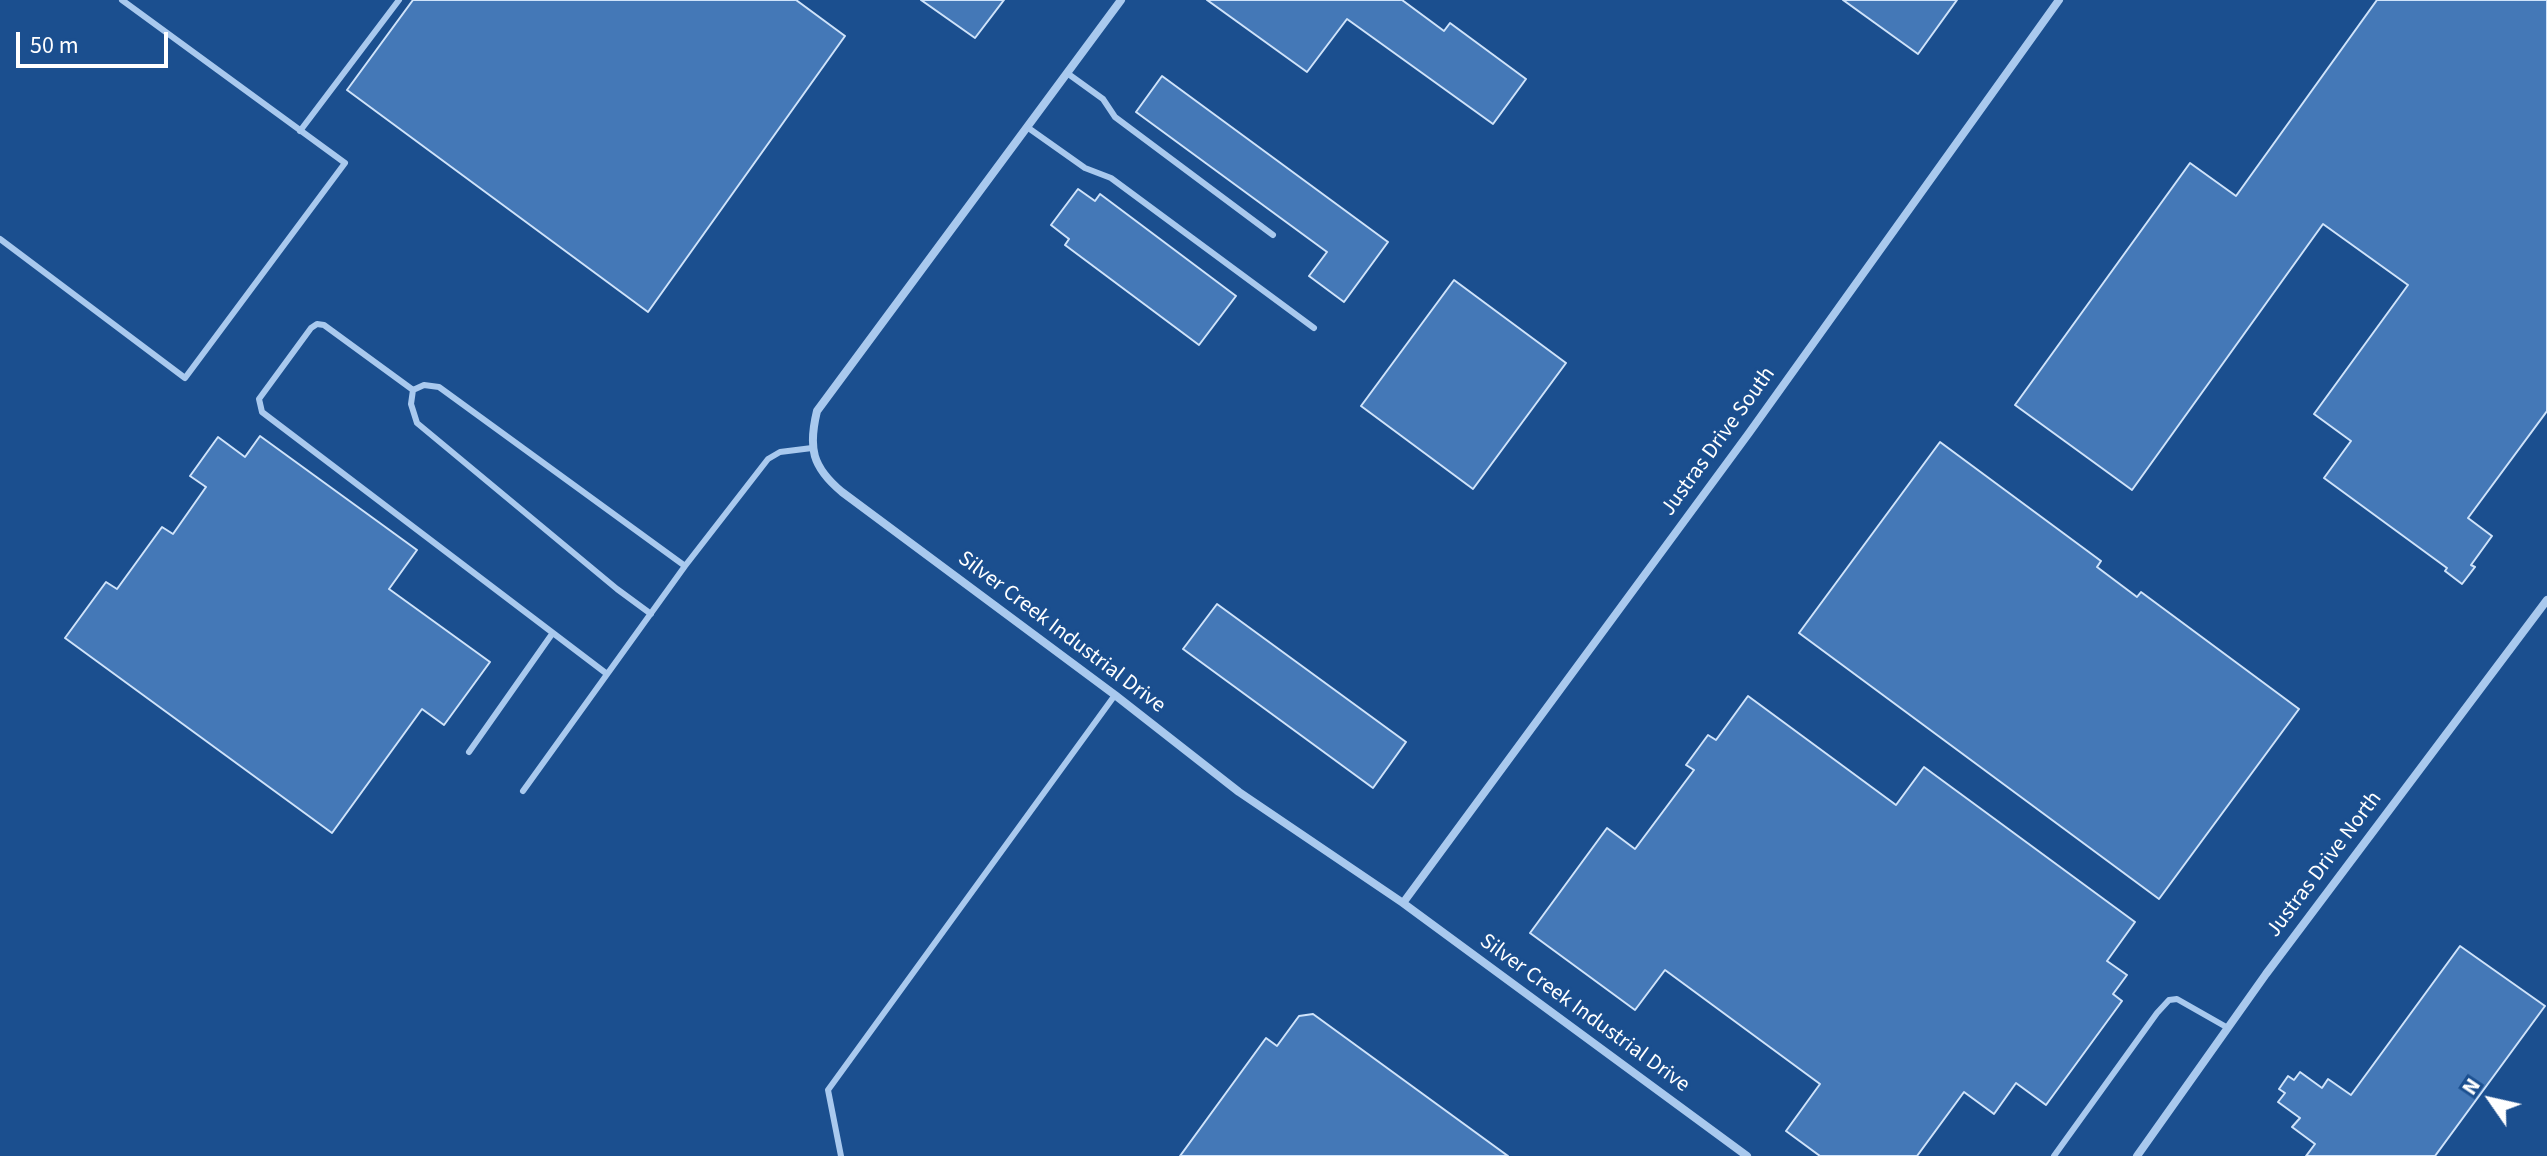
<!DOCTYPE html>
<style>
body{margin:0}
#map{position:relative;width:2547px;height:1156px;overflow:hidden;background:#1b4f8f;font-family:"Source Sans 3",sans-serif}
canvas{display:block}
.north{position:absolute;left:2451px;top:1060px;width:80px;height:80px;-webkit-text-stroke:6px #1b4f8f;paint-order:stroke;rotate:304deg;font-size:22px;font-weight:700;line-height:32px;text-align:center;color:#fff}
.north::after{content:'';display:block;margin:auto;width:28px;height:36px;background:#fff;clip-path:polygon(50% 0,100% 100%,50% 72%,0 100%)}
.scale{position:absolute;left:16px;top:32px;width:152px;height:36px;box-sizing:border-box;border:4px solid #fff;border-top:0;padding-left:10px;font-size:24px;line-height:28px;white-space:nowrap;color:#fff;-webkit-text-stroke:6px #1b4f8f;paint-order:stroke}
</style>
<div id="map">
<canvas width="2547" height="1156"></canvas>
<div class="north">N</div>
<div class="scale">50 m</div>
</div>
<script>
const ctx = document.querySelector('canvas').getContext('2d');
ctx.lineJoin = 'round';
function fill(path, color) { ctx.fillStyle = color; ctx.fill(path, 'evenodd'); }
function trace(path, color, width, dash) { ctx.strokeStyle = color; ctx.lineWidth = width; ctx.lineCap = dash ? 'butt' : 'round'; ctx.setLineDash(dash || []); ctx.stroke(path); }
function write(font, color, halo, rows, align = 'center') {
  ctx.font = font + ' "Source Sans 3",sans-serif'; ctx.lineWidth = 6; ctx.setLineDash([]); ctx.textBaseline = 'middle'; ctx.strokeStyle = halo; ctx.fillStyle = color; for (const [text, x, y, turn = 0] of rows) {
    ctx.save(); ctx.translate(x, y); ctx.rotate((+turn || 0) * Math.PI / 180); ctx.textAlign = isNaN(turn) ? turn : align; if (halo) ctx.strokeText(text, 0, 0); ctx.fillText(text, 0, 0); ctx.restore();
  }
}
const building = new Path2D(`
 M413 0H796L845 36 648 312 347 90Z
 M921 0H1004L975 38Z
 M1207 0H1402L1444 31 1450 23 1526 79 1493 124 1347 19 1307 72Z
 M1843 0H1957L1918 54Z
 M2377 0H2547V411L2468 518 2492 536 2471 565 2475 567 2462 584 2445 571 2447 568 2324 478 2351 441 2314 414 2408 285 2323 224 2132 490 2015 405 2190 163 2236 196Z
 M1162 76 1388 242 1344 302 1309 276 1327 252 1136 112Z
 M1078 189 1095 201 1100 194 1236 296 1199 345 1065 245 1069 239 1051 225Z
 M1454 280 1566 363 1473 489 1361 406Z
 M260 436 417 550 389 589 490 662 444 725 422 709 332 833 65 638 106 582 117 589 162 527 173 534 206 487 190 476 218 437 245 457Z
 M1940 442 2101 561 2097 567 2137 597 2141 592 2299 709 2159 899 1799 633Z
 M1217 604 1406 742 1373 788 1183 649Z
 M1748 696 1896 805 1924 767 2135 922 2107 961 2127 975 2113 994 2122 1001 2046 1105 2016 1083 1994 1114 1964 1092 1917 1156H1820L1786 1131 1820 1084 1665 970 1635 1010 1530 933 1607 828 1635 849 1694 770 1686 765 1708 735 1716 740Z
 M2460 946 2545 1006 2435 1156H2306L2315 1144 2292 1127 2300 1118 2278 1102 2285 1093 2279 1089 2288 1076 2294 1080 2300 1072 2322 1088 2328 1079 2351 1095Z
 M1313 1014 1508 1156H1180L1266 1038 1277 1046 1299 1016Z`);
fill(building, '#4478b7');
trace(building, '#cfe3fa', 2);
trace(new Path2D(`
 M1067 73 1103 99 1115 117 1273 235
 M1027 127 1085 168 1111 178 1314 328
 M300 131 399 0
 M0 239 185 378 345 163 122 0
 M413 390 411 404 417 423 617 589 651 614
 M607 674 262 412 259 399 311 328 317 324 324 325 413 390 424 385 439 387 685 566
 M469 752 552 634
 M523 791 685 566 768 459 780 452 812 448
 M841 1156 828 1090 1115 695
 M2054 1156 2157 1013 2169 1000 2177 999 2228 1028`), '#a9c9ee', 6);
trace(new Path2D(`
 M1121 0 817 411C808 448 812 467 842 492L1115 695 1239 792 1403 903 1747 1156
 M1403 903 1749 433 2059 0
 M2137 1156 2266 974 2547 600`), '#a9c9ee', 8);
write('22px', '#fff', '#1b4f8f', [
 ["Justras Drive South",1719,442,-54],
 ["Silver Creek Industrial Drive",1061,633,37],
 ["Justras Drive North",2325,865,-53],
 ["Silver Creek Industrial Drive",1584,1014,36]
]);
</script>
